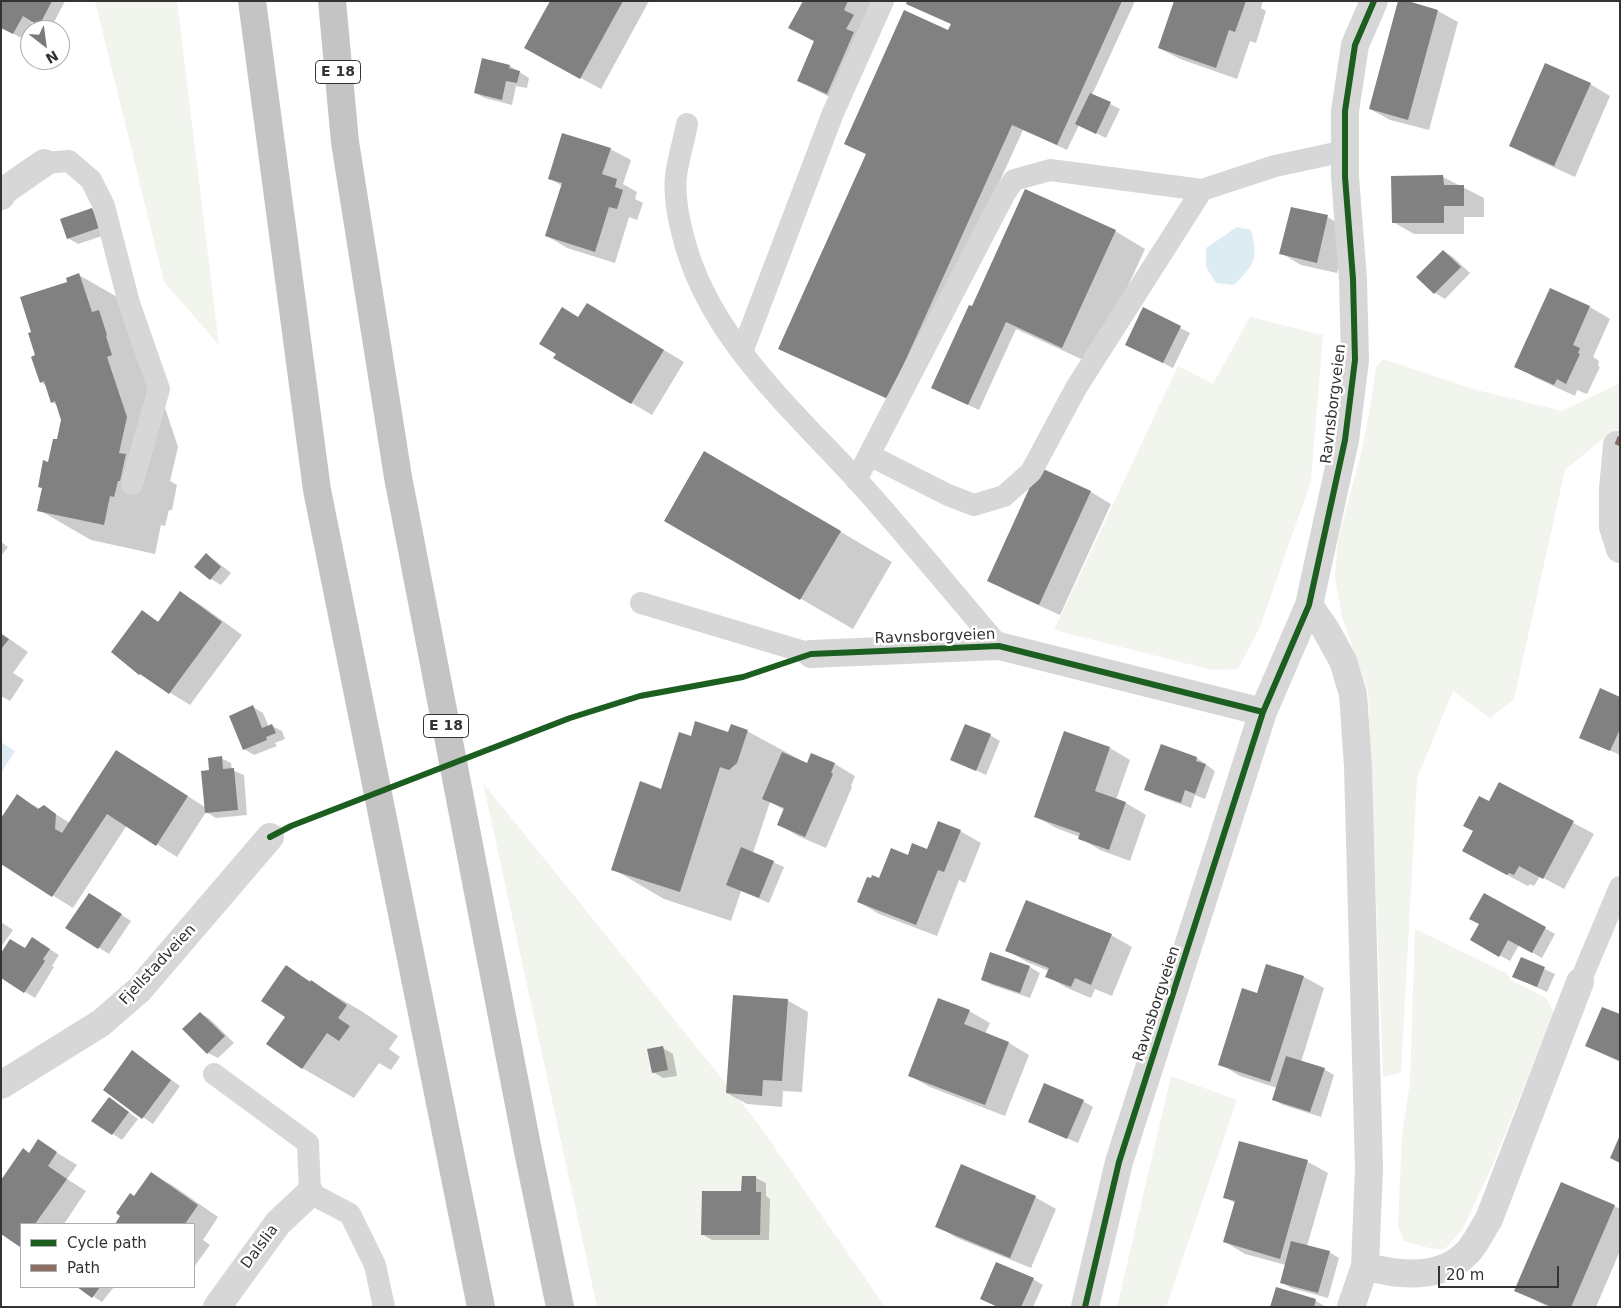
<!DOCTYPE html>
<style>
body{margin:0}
#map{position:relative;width:1621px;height:1308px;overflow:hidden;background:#fff;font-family:"DejaVu Sans",sans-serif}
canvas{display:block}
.frame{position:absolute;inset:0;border:2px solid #333;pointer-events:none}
.legend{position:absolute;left:20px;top:1223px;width:175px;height:65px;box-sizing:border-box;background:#fff;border:1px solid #adadad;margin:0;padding:6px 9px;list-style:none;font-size:15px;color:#333}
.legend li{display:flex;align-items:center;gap:10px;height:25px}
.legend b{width:25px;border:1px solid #adadad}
.north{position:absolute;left:20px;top:20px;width:50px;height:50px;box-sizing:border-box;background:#fff;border:1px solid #adadad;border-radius:50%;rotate:150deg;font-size:14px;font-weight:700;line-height:20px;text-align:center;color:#333}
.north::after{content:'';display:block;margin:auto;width:18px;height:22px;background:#7a7a7a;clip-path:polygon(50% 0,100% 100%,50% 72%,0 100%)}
.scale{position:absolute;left:1438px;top:1266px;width:121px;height:22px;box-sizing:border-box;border:2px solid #333;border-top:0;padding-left:6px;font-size:15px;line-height:18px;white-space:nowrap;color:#333;-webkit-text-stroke:4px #fff;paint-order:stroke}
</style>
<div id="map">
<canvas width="1621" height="1308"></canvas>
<div class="frame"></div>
<ul class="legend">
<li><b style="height:6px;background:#1b5e20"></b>Cycle path</li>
<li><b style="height:6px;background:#8d6e63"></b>Path</li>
</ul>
<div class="north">N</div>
<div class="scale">20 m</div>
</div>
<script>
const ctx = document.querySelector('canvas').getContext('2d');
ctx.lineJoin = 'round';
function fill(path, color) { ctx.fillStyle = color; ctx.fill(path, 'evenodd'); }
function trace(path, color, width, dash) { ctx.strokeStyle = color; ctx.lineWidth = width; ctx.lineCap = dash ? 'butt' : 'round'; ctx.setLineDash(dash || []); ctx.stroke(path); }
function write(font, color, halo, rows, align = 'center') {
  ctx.font = font + ' "DejaVu Sans",sans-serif'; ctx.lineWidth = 5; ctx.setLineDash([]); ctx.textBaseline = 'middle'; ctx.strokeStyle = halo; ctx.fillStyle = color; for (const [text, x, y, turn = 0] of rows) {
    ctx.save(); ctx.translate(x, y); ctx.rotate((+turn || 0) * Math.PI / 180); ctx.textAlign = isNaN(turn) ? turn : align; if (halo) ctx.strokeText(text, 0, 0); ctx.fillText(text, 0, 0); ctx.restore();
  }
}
fill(new Path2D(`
 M95 1H177L219 345 164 282Z
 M1250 317 1323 335 1311 481 1260 627 1238 669 1212 670 1054 630 1178 366 1213 384Z
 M1383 359 1473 389 1562 411 1620 383V434L1601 440 1565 470 1514 699 1490 718 1453 691 1417 778 1401 1073 1383 1077 1368 691 1342 617 1335 577 1338 539 1360 457 1369 415 1376 367Z
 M483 783 757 1122 885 1307H597Z
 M1415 929 1506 973 1511 980 1546 998 1554 1012 1491 1169 1462 1230 1445 1249H1432L1404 1241 1398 1227 1402 1135 1410 1082Z
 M1171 1076 1237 1100 1166 1307H1117Z`), '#f1f5ed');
fill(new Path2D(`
 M1237 227 1251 230C1259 259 1254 265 1234 285L1216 283 1206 267V248Z
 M1 742 15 751 1 773Z`), '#ddebf3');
fill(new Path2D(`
 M1 1H65L50 30 33 21 23 39 1 27Z
 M551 1H649L601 89 544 58Z
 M804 1H874L848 105 819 92 798 80 815 42 789 27Z
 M909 1H1135L1092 95 1120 109 1106 138 1079 125 1067 150 1023 130 899 404 780 349 952 24Z
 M1175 1H1263L1261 8 1266 11 1256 43 1250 41 1237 79 1180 59 1159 48Z
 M1403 1 1438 11 1458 22 1429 130 1390 120 1370 109Z
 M483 60 510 66 529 78 527 88 516 86 512 105 485 98 475 93Z
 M1590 84 1610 96 1575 177 1531 157 1511 145Z
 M610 149 631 160 623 184 637 192 635 199 643 203 637 220 629 217 615 263 567 248 547 236 562 186 549 178Z
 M1443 177 1484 198V217H1464V234H1414L1393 222Z
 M92 209 102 215 108 234 78 244 68 238Z
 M1327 217 1348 228 1337 273 1301 265 1281 253Z
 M1115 231 1145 249 1092 364 1016 329 979 410 943 393 972 308Z
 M1443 251 1453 257 1470 273 1445 299 1435 293 1418 277Z
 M79 275 131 305 178 447 170 481 177 485 172 510H169L165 526 161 525 155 554 91 540 39 510 43 489 39 487 58 441 62 420 57 405 52 402 46 386 41 382 33 332 69 283Z
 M1551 289 1590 307 1610 319 1593 357 1599 361 1598 366 1600 367 1587 394 1577 390 1575 396 1536 378 1516 366Z
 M1143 309 1190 333 1173 368 1137 350Z
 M607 316 684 362 652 415 555 358 579 319Z
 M1040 469 1091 492 1111 504 1060 615 1009 592 989 580Z
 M756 482 892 562 853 629 665 520Z
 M1 542 8 547 1 556Z
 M206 555 216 561 231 573 221 585 211 579 196 567Z
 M181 593 201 605 242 635 190 705 140 674 113 652 142 612 159 622Z
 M1 633 28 652 13 673 24 680 10 701 1 696Z
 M1620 698V755L1581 737Z
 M253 707 263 713 269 727 272 726 282 731 285 739 275 743 277 746 254 755 244 749Z
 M747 731 808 764 812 754 835 764 855 776 851 786 852 787 826 848 798 836 778 824 784 810 770 802 753 853 784 867 769 903 741 891 731 921 664 899 613 869 662 790 692 738Z
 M1064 733 1110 748 1130 760 1116 800 1126 803 1146 815 1130 861 1100 850 1080 838V837L1056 828 1035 816Z
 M990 735 1000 741 986 775 952 759Z
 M116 751 205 807 221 758 231 763 232 770 244 775 247 815 216 818 206 812 177 857 127 825 73 908 1 863 17 796 40 809 44 807 70 823Z
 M1197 758 1215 771 1205 799 1195 795 1191 808 1155 795 1146 789Z
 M1500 783 1594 834 1564 889 1540 876 1534 886 1530 884 1528 886 1484 863 1489 803Z
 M960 831 981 843 965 883 959 880 937 936 879 914 859 902 879 879 909 856 928 851Z
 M1485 894 1555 934 1542 958 1519 945 1510 961 1472 940 1481 924Z
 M99 900 131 921 109 954 67 928Z
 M1 922 13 930 1 947Z
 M1111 935 1132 947 1112 996 1095 989 1091 998 1067 988 1047 976 1049 971 1027 962 1007 950Z
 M42 944 59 955 52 966 54 967 35 998 1 977 26 949Z
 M991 953 1030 967 1040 973 1030 998 992 985 982 979Z
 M1521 958 1555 974 1547 992 1514 977Z
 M286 967 363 1012 398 1036 389 1049 400 1057 391 1070 379 1063 354 1098 302 1068Z
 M1304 977 1324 988 1301 1062 1324 1069 1334 1075 1321 1117 1283 1105 1273 1099 1277 1088 1240 1076 1220 1064 1258 994Z
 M787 1000 808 1012 802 1092 783 1091 782 1107 747 1104 727 1093Z
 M969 1011 990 1023 985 1034 1009 1043 1029 1055 1005 1116 930 1087 910 1076Z
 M200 1013 210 1019 234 1043 218 1058 208 1053Z
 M1620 1016V1062L1586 1046Z
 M663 1048 673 1054 677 1076 663 1078 653 1072Z
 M132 1052 180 1086 153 1124 104 1090Z
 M1083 1101 1093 1107 1078 1143 1030 1122Z
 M119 1105 138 1119 122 1140 113 1134Z
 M38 1141 77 1165 67 1179 86 1191 64 1224H21V1247L1 1233 30 1154Z
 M1240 1142 1308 1162 1328 1173 1307 1246 1329 1252 1339 1258 1328 1298 1291 1288 1281 1282 1286 1265 1245 1254 1225 1242 1236 1204 1225 1197Z
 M152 1174 172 1185 218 1217 203 1240 210 1245 194 1267V1224H116Z
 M756 1178 766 1183V1196L770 1199 769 1240H712L702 1234Z
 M1035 1197 1056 1209 1031 1268 957 1238 937 1226Z
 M1614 1206 1620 1209V1251L1596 1307H1548L1516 1290Z
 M1033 1279 1043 1285 1033 1307H997L982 1299Z
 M79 1287H114L102 1302Z
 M1276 1289 1316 1301 1326 1307H1271Z`), '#0003');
fill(new Path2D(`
 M1 1H52L39 26 23 16 13 34 1 28Z
 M550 1H623L580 79 524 48Z
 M803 1H848L844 10 854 15 846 29 854 32 827 94 797 81 814 41 788 28Z
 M907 1H1122L1057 145 1012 125 888 399 778 349 866 154 844 144 904 10 948 30 951 24 906 4Z
 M1174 1H1246L1235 32 1229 30 1216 68 1158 48Z
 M1398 1H1408L1438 10 1408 120 1369 109Z
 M482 58 510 65 509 68 520 71 517 83 506 81 502 100 474 93Z
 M1545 63 1591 83 1554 166 1509 146Z
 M1090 93 1111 102 1096 134 1075 124Z
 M562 133 611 148 602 174 617 179 615 187 623 190 617 209 609 207 595 252 545 236 562 183 548 179Z
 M1443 175 1444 185H1464V206H1444V223H1392L1391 176Z
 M1025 189 1116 230 1062 348 1006 322 968 405 931 388 969 305 972 306Z
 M1291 207 1328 215 1317 263 1279 254Z
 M92 208 99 228 67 239 60 219Z
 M1443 250 1461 267 1434 294 1416 277Z
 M79 273 92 312 99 310 107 335 106 336 112 355 107 357 127 417 119 453 126 454 120 481H118L114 497 110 496 104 525 37 511 42 488 38 487 43 460 48 462 53 439H57L61 420 55 401 51 403 44 381 40 383 31 357 35 355 28 333 31 332 20 297 67 282 66 278Z
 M1550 288 1590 306 1573 345 1580 348 1578 353 1580 354 1566 384 1557 379 1554 385 1514 367Z
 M587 303 664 350 631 404 553 358 556 354 539 344 562 307 578 317Z
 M1143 307 1181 326 1163 363 1125 345Z
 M704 451 841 531 800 600 664 521Z
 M1039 467 1091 491 1039 605 987 581Z
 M206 553 221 567 210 580 194 567Z
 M180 591 222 622 169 694 140 674 139 675 111 652 142 610 158 622Z
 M1 634 9 639 1 649Z
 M1600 688 1620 697V729L1610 751 1579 738Z
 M253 705 262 728 272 724 276 733 266 737 267 740 243 750 229 716Z
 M695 721 728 732 731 724 748 730 737 763 729 770 720 767 680 892 611 870 640 781 661 789 679 732 691 736Z
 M965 724 991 734 976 771 950 760Z
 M1064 731 1110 747 1095 791 1126 802 1109 850 1078 839 1080 833 1034 817Z
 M1161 744 1197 757 1196 761 1206 764 1195 794 1185 790 1181 803 1144 790Z
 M116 750 188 796 156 846 107 814 52 897 1 864V818L17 794 38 809 44 805 56 814 55 829 62 833Z
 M782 752 807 763 811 753 835 763 831 773 833 774 805 837 777 825 784 808 762 799Z
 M222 756 223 769 234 768 238 810 205 813 201 771 209 770 208 758Z
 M1499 782 1574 821 1543 879 1519 866 1514 875 1509 873 1507 875 1462 851 1473 831 1463 826 1479 796 1489 801Z
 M938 821 961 830 944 872 938 870 916 925 857 902 867 877 871 878 872 875 879 878 891 848 908 855 912 843 927 849Z
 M741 847 774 861 759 898 726 885Z
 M89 893 122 914 98 949 65 928Z
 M1484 893 1546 927 1532 953 1508 940 1499 957 1470 940 1479 924 1469 919Z
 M1026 900 1112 934 1091 985 1075 978 1071 987 1045 977 1049 968 1005 951Z
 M32 937 50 949 43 959 45 961 24 993 1 978V953L10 939 25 948Z
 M990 952 1030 966 1020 993 981 980Z
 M1521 957 1545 967 1537 987 1512 977Z
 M1266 964 1304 976 1270 1082 1218 1065 1242 988 1257 993Z
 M286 965 310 982 311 980 347 1005 338 1018 350 1026 339 1041 327 1033 302 1069 266 1044 285 1017 261 1001Z
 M733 995 788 999 782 1081 763 1080 762 1096 726 1093Z
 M938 998 970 1010 964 1024 1009 1042 985 1105 908 1076Z
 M1602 1007 1620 1014V1061L1585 1046Z
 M200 1012 225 1036 207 1054 182 1029Z
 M663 1046 668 1070 652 1073 647 1049Z
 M132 1050 171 1080 142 1119 103 1090Z
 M1286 1056 1325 1068 1310 1112 1272 1100Z
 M1044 1083 1084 1100 1067 1139 1028 1122Z
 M109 1097 129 1112 112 1135 91 1121Z
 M1620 1135V1163L1610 1158Z
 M38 1139 57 1152 48 1166 67 1179 35 1224H21V1245L20 1247 1 1234V1180L23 1148 29 1153Z
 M1239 1141 1308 1160 1280 1259 1223 1242 1235 1201 1223 1198Z
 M961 1164 1036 1196 1010 1258 935 1227Z
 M151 1172 198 1205 185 1224H115L120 1216 116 1213 130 1193 134 1196Z
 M742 1176H756V1192H761L760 1235H701L702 1191H741Z
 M1561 1182 1615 1205 1571 1307H1552L1514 1291Z
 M1291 1241 1330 1251 1318 1293 1280 1283Z
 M996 1262 1034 1278 1021 1307H998L980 1299Z
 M77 1287H100L92 1298Z
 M1276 1287 1316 1299 1314 1307H1270Z`), '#818181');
trace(new Path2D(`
 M687 124C684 141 678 159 676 176 674 195 678 217 683 236 708 336 789 406 856 479 905 533 951 590 999 646
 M44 163 69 161 91 180 104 206 129 303 159 389 132 484
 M742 352 833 113 883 1
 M869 455 948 495 974 505 1004 496 1031 472 1076 388 1202 190
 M856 480 1005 193 1014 180 1050 170 1202 190 1275 166 1345 151
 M641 603 811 654
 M1580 982 1620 887
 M214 1074 308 1143 310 1193 350 1214 375 1265 384 1307`), '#d7d7d7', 22);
trace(new Path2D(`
 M1 196 5 190 44 163
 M1617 445 1613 489V527L1620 549
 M1309 605 1326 630 1343 661 1353 694 1358 767 1369 1168 1365 1266 1351 1307
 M811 654 999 646 1263 712
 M1 1085 101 1023 139 990 270 837
 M1365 1266C1399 1276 1441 1280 1468 1252 1476 1243 1482 1230 1489 1219L1580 982
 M217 1307 278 1223 310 1193
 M1085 1307 1119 1162 1263 712 1309 605 1345 440 1355 360 1353 279 1345 177V111L1355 45 1374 1`), '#d7d7d7', 28);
trace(new Path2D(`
 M252 1 317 490 481 1307
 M332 1 345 142 398 477 528 1151 560 1307`), '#c4c4c4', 28);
trace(new Path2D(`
 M1617 445 1620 437`), '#8d6e63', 5, [10, 5]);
trace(new Path2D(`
 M270 837 291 826 570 718 640 696 743 677 811 654 999 646 1263 712
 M1085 1307 1119 1162 1263 712 1309 605 1345 440 1355 360 1353 279 1345 177V111L1355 45 1374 1`), '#1b5e20', 6);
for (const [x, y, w] of [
 [338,72,45],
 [446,726,45]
]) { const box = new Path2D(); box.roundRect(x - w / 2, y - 11.5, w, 23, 4); ctx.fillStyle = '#fff'; ctx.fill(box); trace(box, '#333', 1); }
write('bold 14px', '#333', null, [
 ["E 18",338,72],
 ["E 18",446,726]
]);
write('15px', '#333', '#fff', [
 ["Ravnsborgveien",1334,404,-83],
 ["Ravnsborgveien",935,637,-2],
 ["Fjellstadveien",158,965,-47],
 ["Ravnsborgveien",1157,1004,-72],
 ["Dalslia",260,1247,-53]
]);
</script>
